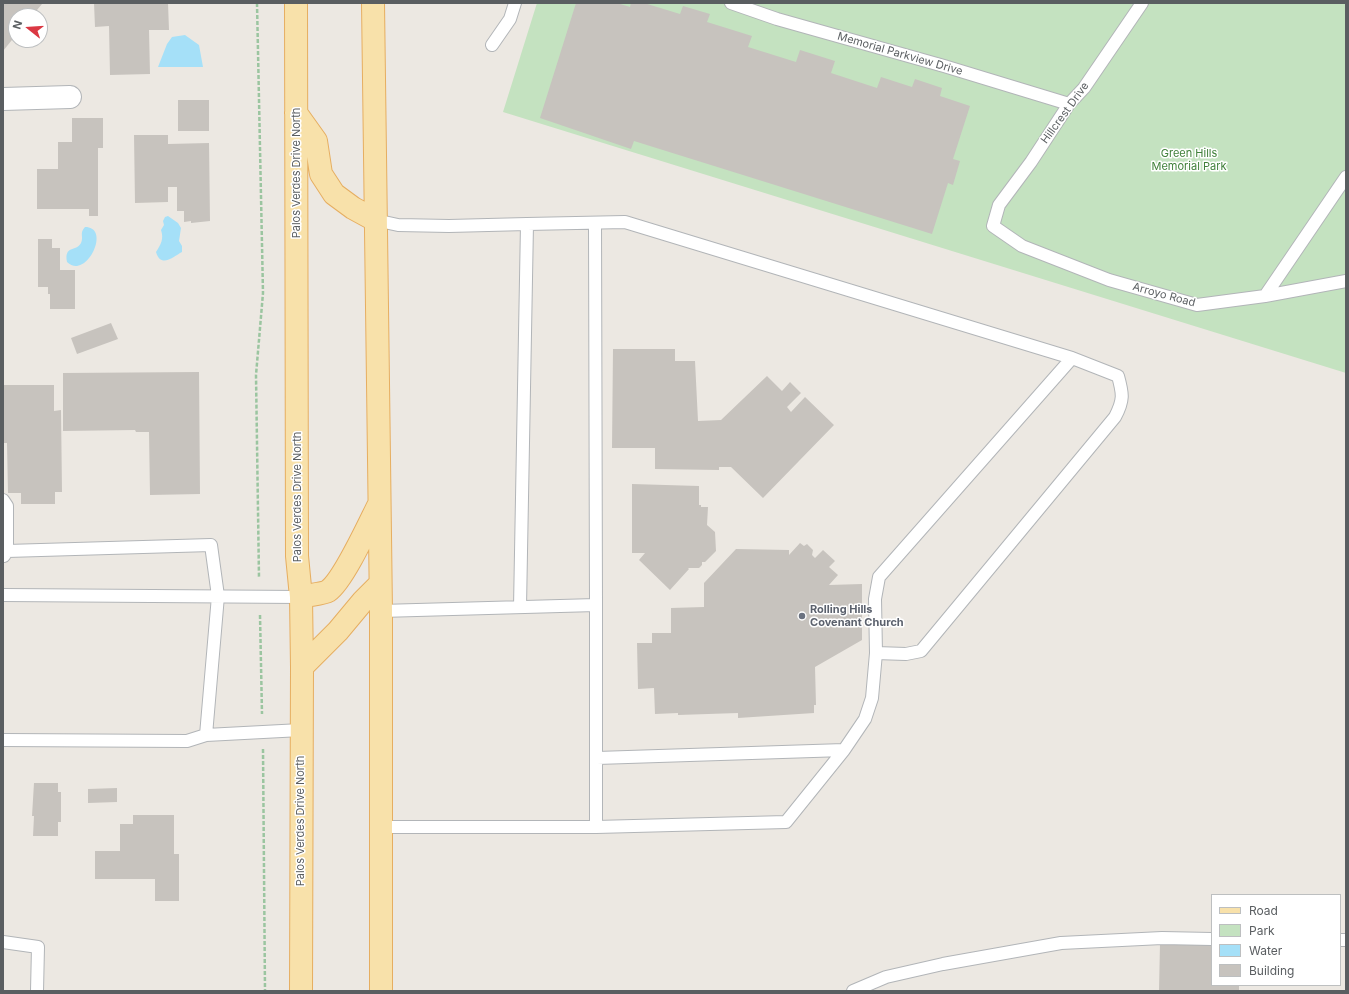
<!DOCTYPE html>
<style>
body{margin:0}
#map{position:relative;width:1349px;height:994px;overflow:hidden;background:#ece8e2;font-family:Inter,sans-serif}
canvas{display:block}
.frame{position:absolute;inset:0;border:4px solid #5a5e61;pointer-events:none}
.legend{position:absolute;left:1211px;top:894px;width:130px;height:92px;box-sizing:border-box;background:#fff;border:1px solid #bdbfc0;margin:0;padding:5px 7px;list-style:none;font-size:12px;color:#5a5e61}
.legend li{display:flex;align-items:center;gap:8px;height:20px}
.legend b{width:20px;border:1px solid #bdbfc0}
.north{position:absolute;left:8px;top:8px;width:40px;height:40px;box-sizing:border-box;background:#fff;border:1px solid #bdbfc0;border-radius:50%;rotate:287deg;font-size:11px;font-weight:700;line-height:16px;text-align:center;color:#5a5e61}
.north::after{content:'';display:block;margin:auto;width:14px;height:18px;background:#db3843;clip-path:polygon(50% 0,100% 100%,50% 72%,0 100%)}
</style>
<div id="map">
<canvas width="1349" height="994"></canvas>
<div class="frame"></div>
<ul class="legend">
<li><b style="height:5px;background:#f8e1aa"></b>Road</li>
<li><b style="height:11px;background:#c4e2c0"></b>Park</li>
<li><b style="height:11px;background:#a5e0f8"></b>Water</li>
<li><b style="height:11px;background:#c7c3be"></b>Building</li>
</ul>
<div class="north">N</div>
</div>
<script>
const ctx = document.querySelector('canvas').getContext('2d');
ctx.lineJoin = 'round';
function fill(path, color) { ctx.fillStyle = color; ctx.fill(path, 'evenodd'); }
function trace(path, color, width, dash) { ctx.strokeStyle = color; ctx.lineWidth = width; ctx.lineCap = dash ? 'butt' : 'round'; ctx.setLineDash(dash || []); ctx.stroke(path); }
function write(font, color, halo, rows, align = 'center') {
  ctx.font = font + ' Inter,sans-serif'; ctx.lineWidth = 3; ctx.setLineDash([]); ctx.textBaseline = 'middle'; ctx.strokeStyle = halo; ctx.fillStyle = color; for (const [text, x, y, turn = 0] of rows) {
    ctx.save(); ctx.translate(x, y); ctx.rotate((+turn || 0) * Math.PI / 180); ctx.textAlign = isNaN(turn) ? turn : align; if (halo) ctx.strokeText(text, 0, 0); ctx.fillText(text, 0, 0); ctx.restore();
  }
}
fill(new Path2D(`
 M537 3H1346V373L503 112Z`), '#c4e2c0');
fill(new Path2D(`
 M185 35 199 45 203 67H158L167 44 172 37Z
 M168 216 178 223 181 228 179 241 182 246V252C174 256 161 269 156 252 161 244 164 239 161 230L164 225 163 221 165 217Z
 M85 227C112 227 86 281 67 262 64 245 76 252 81 243 84 237 79 233 85 227Z`), '#a5e0f8');
fill(new Path2D(`
 M3 3 42 4 32 16H16V35L3 51Z
 M94 3H168L169 30H149L150 74 110 75 109 26 95 27Z
 M576 3H617L630 7 631 3H644L680 14 683 6 710 14 707 22 752 36 748 47 796 62 800 50 835 61 831 73 877 88 881 77 912 87 915 79 942 88 940 96 970 106 953 159 960 161 953 185 948 183 932 234 634 141 631 149 540 118Z
 M178 100H209V131H178Z
 M72 118H103V148H98V216H89V209H37V169H58V142H72Z
 M134 135H168V144L209 143 210 221 191 223V221L184 222V211H177V187H168V202L135 203Z
 M38 239H52V248H60V270H75V309H50V294H48V287H38Z
 M111 323 118 339 77 354 71 338Z
 M613 349H675V361H695L698 421 721 420 767 376 782 391 790 382 801 393 787 407 791 412 805 397 834 425 763 498 731 467H719V470L655 469V448H612Z
 M199 372 200 494 150 495 149 432H136L135 430 63 431V373Z
 M3 385H54V411L61 410 62 492H55V504H21V493H8L7 443H3Z
 M632 484 699 486V505H701V507H708L707 525 715 532 716 551 705 562H702V565L699 568H688L689 569 670 590 639 560 645 553H632Z
 M800 543 804 546 807 544 813 550 812 555 815 558 823 550 835 561 829 567 838 575 829 585 862 584V640L815 667 816 705H814V713L738 718V713L678 715V713L655 714 654 688 638 689 637 643H652V633H671V608L704 607V583L736 549 789 550V555Z
 M34 783H58V792H61V822H58V836H33L34 816H32Z
 M117 788V802L88 803V789Z
 M133 815H174V854H179V901H155V879H95V851H120V824H133Z
 M1160 944H1212V985H1239V991H1159Z`), '#c7c3be');
const service = new Path2D(`
 M731 3 777 19 944 66 1069 104
 M1142 3 1084 88 1069 104 1031 162 999 205 993 226 1022 246 1109 280 1197 305 1265 296 1346 281
 M492 45 510 19 515 3
 M375 220 398 225 449 226 527 224 520 607
 M595 223 596 605
 M527 224 625 222 1072 358 879 577 875 599 876 653 872 698 865 719 844 750 597 758
 M1265 296 1346 177
 M3 500 7 506V551L4 556
 M7 551 211 545 218 596 206 735 301 730
 M3 595 301 597
 M381 611 596 605V827H381
 M876 653 906 654 921 651 1115 417C1124 400 1123 394 1118 376L1072 358
 M3 740 187 741 206 735
 M596 827 786 822 844 750
 M1340 940H1346
 M3 942 38 947 37 991
 M853 991 886 977 943 964 1061 943 1162 938 1212 939`);
const minor = new Path2D(`
 M3 99 70 97`);
const primary = new Path2D(`
 M296 3 297 556 301 597 302 667 301 991
 M373 3 381 611V991
 M296 113 316 141 321 174 334 194 353 208 375 220
 M301 597C307 595 323 594 328 591 343 581 369 524 378 506
 M302 667 338 631 363 601 380 584`);
trace(service, '#b2b5b8', 14);
trace(minor, '#b2b5b8', 24);
trace(primary, '#e6ae61', 24);
trace(new Path2D(`
 M257 3 263 293 256 375 259 578
 M260 615 262 714
 M263 749 265 991`), '#9bc5a0', 2.5, [4, 2]);
trace(service, '#fff', 12);
trace(minor, '#fff', 22);
trace(primary, '#f8e1aa', 22);
for (const [x, y, r, color] of [
 [802,616,4,"#6b7280"]
]) { const dot = new Path2D(); dot.arc(x, y, r, 0, 2 * Math.PI); ctx.fillStyle = color; ctx.fill(dot); trace(dot, '#fff', 1.5); }
write('11px', '#5a5e61', '#fff', [
 ["Memorial Parkview Drive",900,54,16],
 ["Hillcrest Drive",1065,113,-54],
 ["Palos Verdes Drive North",297,173,-90],
 ["Arroyo Road",1164,295,15],
 ["Palos Verdes Drive North",298,497,-90],
 ["Palos Verdes Drive North",301,821,-90]
]);
write('11px', '#41803b', '#fff', [
 ["Green Hills",1189,154],
 ["Memorial Park",1189,167]
]);
write('bold 11px', '#5b616d', '#fff', [
 ["Rolling Hills",810,610],
 ["Covenant Church",810,623]
], 'left');
</script>
